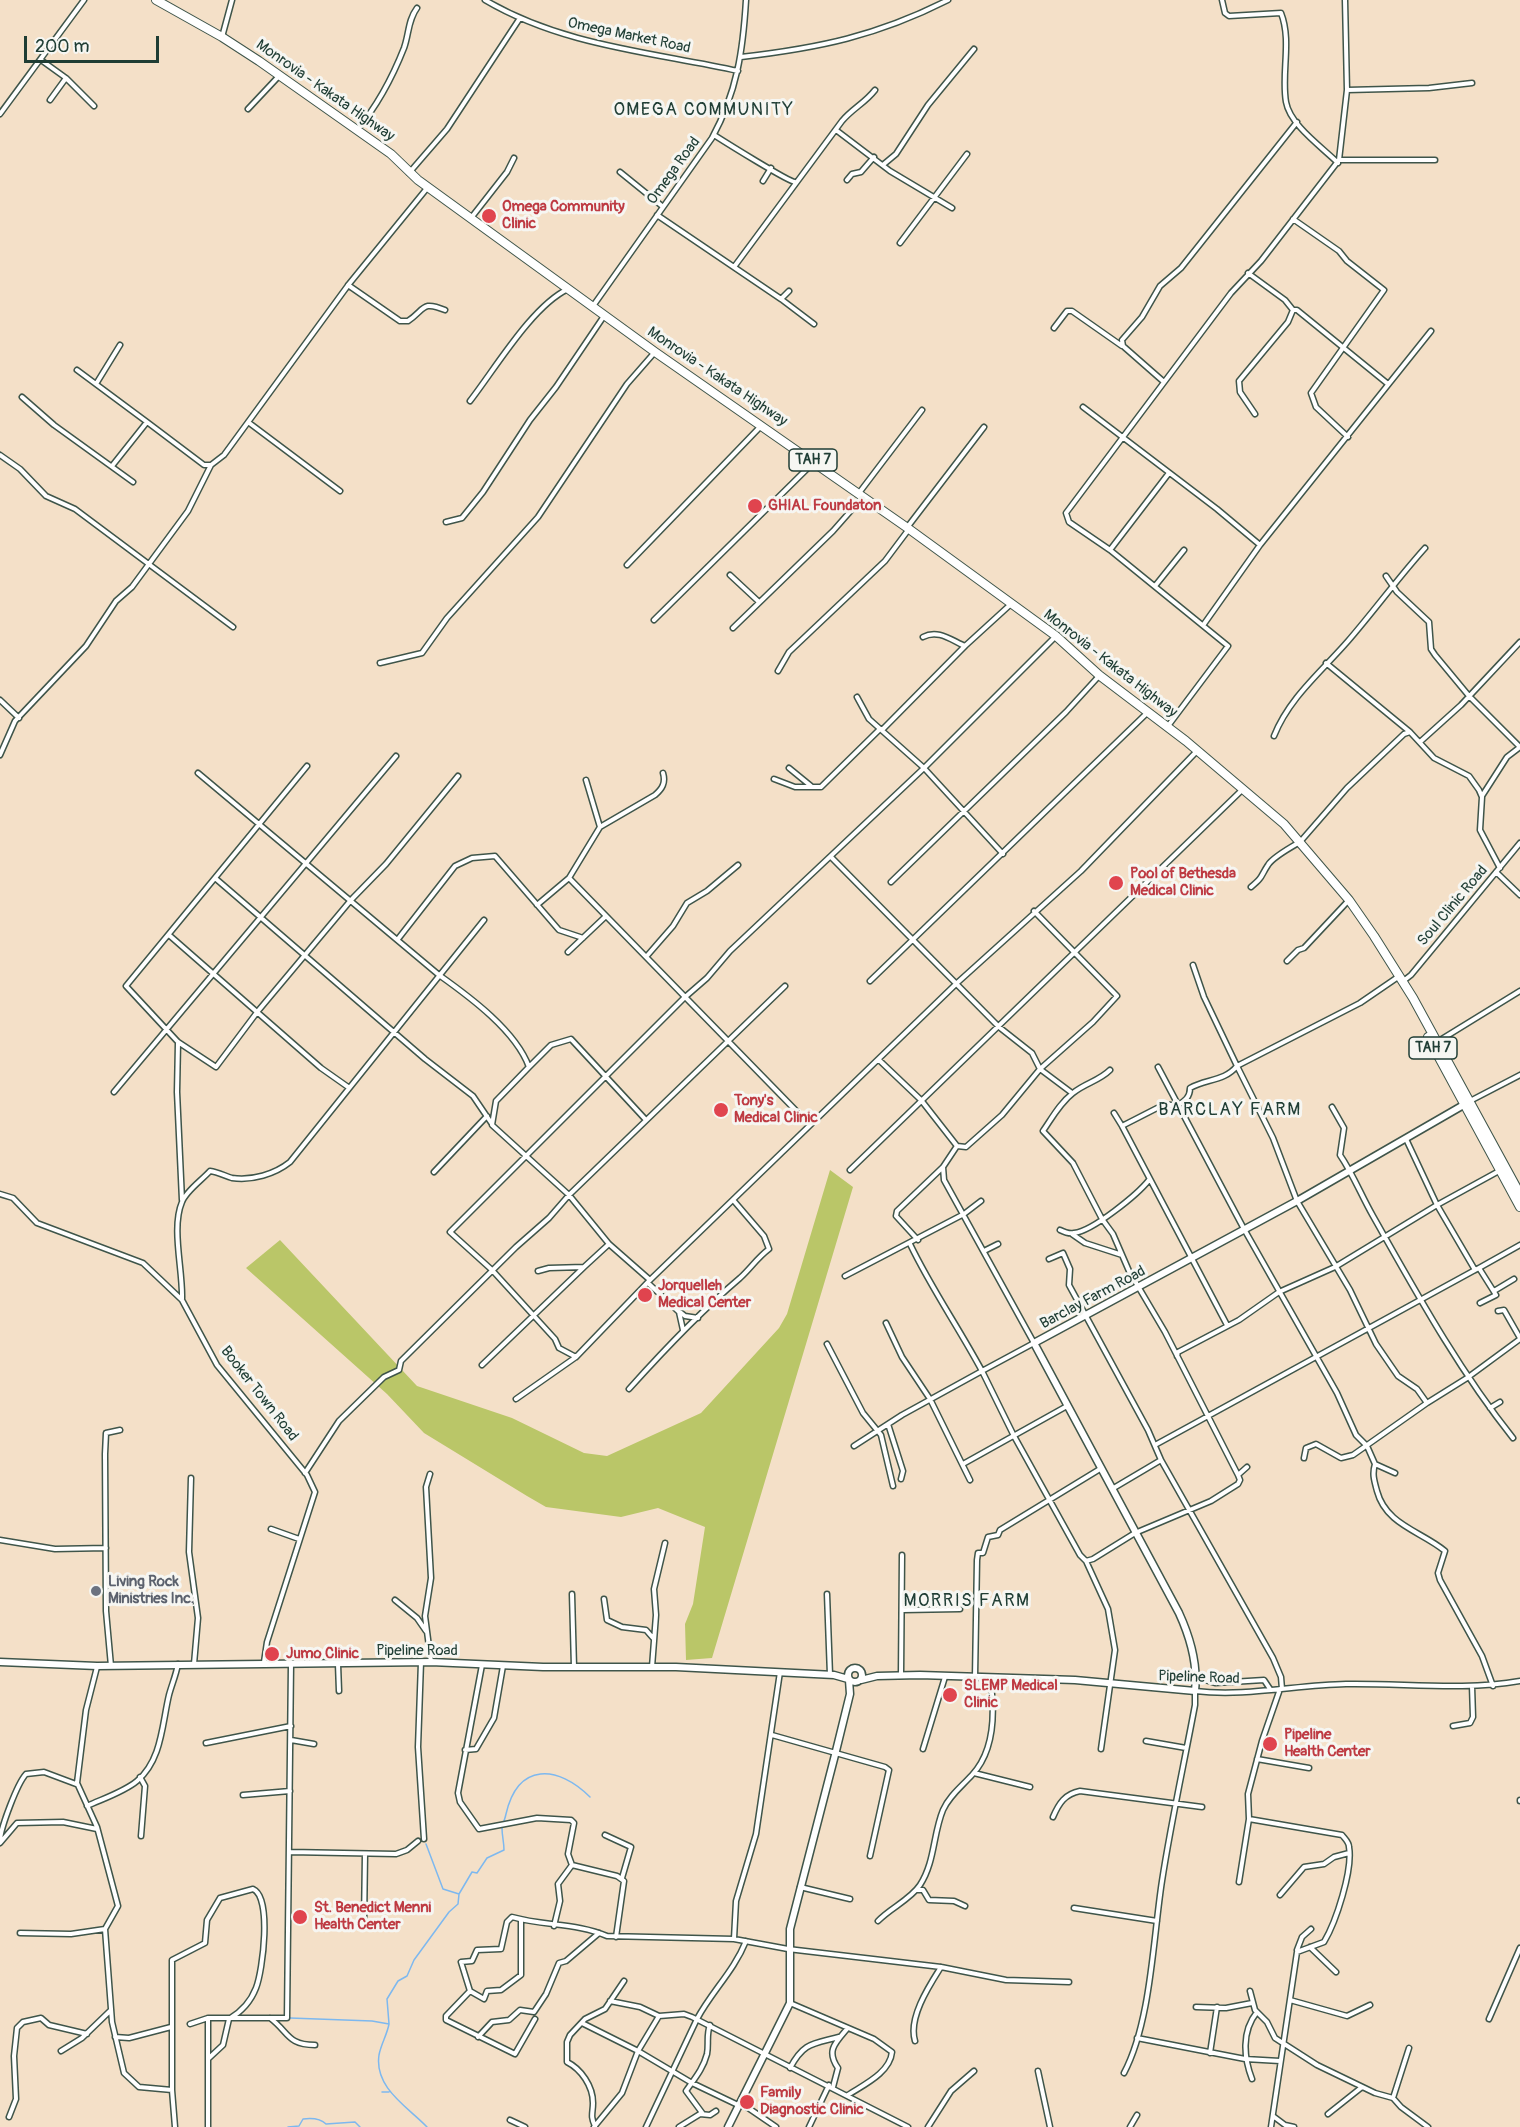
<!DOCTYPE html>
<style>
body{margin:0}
#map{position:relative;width:1520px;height:2127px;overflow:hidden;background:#f4e0c8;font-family:Pangolin,sans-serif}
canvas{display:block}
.scale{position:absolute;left:24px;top:36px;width:135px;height:27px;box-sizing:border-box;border:3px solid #1f3d34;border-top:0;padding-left:8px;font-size:18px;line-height:21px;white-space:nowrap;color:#1f3d34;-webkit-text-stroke:4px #f6f6f2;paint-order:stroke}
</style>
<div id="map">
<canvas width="1520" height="2127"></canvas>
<div class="scale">200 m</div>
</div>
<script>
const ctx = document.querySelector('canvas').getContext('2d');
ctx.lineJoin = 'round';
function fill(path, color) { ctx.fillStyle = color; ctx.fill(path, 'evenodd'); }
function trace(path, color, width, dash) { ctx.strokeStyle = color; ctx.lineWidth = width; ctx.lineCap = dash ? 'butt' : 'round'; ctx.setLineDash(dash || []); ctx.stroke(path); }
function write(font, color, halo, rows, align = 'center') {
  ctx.font = font + ' Pangolin,sans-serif'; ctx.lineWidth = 6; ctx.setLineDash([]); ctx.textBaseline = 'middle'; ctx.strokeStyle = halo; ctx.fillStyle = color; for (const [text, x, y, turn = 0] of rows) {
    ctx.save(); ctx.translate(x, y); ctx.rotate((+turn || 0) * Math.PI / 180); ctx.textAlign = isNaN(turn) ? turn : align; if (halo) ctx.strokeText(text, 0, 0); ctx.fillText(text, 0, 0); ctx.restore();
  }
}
fill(new Path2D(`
 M830 1170 853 1187 712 1658 686 1660 685 1624 693 1604 705 1527 658 1508 621 1517 546 1507 527 1496 424 1433 387 1394 246 1268 280 1240 417 1386 512 1418 584 1453 607 1456 701 1413 779 1328 787 1314Z`), '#bac668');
trace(new Path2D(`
 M426 1844 443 1889 459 1894
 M290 2018 372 2021 389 2024C387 2035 381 2044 379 2055 374 2088 408 2107 427 2127
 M389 2024 387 1999 398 1981 407 1976 414 1960 449 1912 458 1904 459 1894 472 1872 477 1873 487 1858 504 1850C504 1842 502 1836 502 1828 503 1823 505 1819 506 1814 518 1762 558 1765 590 1797
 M382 2092H389
 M288 2127 299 2126 303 2119C311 2118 320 2118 326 2124L355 2122 360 2127`), '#7db8ef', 1.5);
const street = new Path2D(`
 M485 0C563 46 652 52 738 71
 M1222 0 1225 13 1229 16 1281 13C1292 41 1281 73 1286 102 1290 125 1322 147 1338 163
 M222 37 232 0
 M741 57C819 48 877 36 948 0
 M41 60 66 78 94 106
 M1347 90 1429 88 1472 83
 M50 100 66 78
 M248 109 279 76
 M0 114 84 0
 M357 130C377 106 393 76 404 48 409 34 408 20 417 8
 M836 130 890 171 952 208
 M714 135C725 142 789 182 795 182
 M1339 160H1435
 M884 164 896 154 928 105 974 49
 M620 172 662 206
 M409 173 447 129 520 18
 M847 180 852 174 861 172 874 157
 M763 181 771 168
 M657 215 781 299 814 324
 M471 218 507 172 514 158
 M1293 219 1339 251 1347 261 1384 290 1311 393 1316 407 1348 437
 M900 243 967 154
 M734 267 842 121C853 108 865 103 875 90
 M1248 273 1285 300 1293 310 1288 322 1239 381 1240 392 1255 414
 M348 285 400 321H408C425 310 421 300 445 310
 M781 299 789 291
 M593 306 712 138C737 92 743 51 746 0
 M1293 310H1297L1388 384
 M1054 328 1067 311H1072L1122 346
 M77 370 147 422
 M1164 382 1123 346 1122 340 1142 317 1160 286 1181 268 1297 122
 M96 384 120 345
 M22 397 54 425 133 482
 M470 401C495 369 532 306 568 289
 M1083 407 1217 509 1260 545
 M248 422 340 491
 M0 455 20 469 46 496 75 509 233 627
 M112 466 147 422 204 465H211
 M859 493 922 410
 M446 522 462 518 483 492 530 420 556 387 604 316
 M1110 550 1169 473
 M627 565 760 427
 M730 575 759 602
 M1386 576 1397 592 1429 622 1431 649 1435 655 1469 696 1519 746
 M1155 586 1184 550
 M654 620 814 462
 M1204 624 1260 545 1431 331
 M733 628 833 531 863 497
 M923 637C938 629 951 640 965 646
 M380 663 422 653 447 618 538 517 627 384 655 352
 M1326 663 1410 732
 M778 671 789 652 885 561 909 529V525L984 427
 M857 697 869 719 924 768 1003 854
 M0 700 19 718
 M1168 726 1228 646 1110 550 1069 522 1066 513 1231 293 1261 261 1339 160 1347 90 1345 0
 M882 730 965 646 1011 604
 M1274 736C1289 698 1321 672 1348 641 1374 611 1398 578 1425 548
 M1420 742 1461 705 1520 642
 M0 755 15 721 86 646 116 601 132 587 188 511 211 465 224 455 349 284 428 187
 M307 766 126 986 178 1042 216 1067 258 1011 351 900 386 864 458 776
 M789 768 811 786
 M198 773 439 975C470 997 516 1031 529 1067L496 1101 492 1125 569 1195 609 1244 650 1280
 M774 779 795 787H821L880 729
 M586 780 600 827 569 878 810 1125
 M1482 796 1507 757 1520 747
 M600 827 655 795C662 789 666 783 663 773
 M831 857 999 1027 1032 1053 1040 1069 1072 1093
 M1496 872 1520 895
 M215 878 425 1059 473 1096 492 1124
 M891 882 1066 712 1099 676
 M1251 887C1264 876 1260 877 1268 865 1273 857 1293 846 1300 842L1347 788 1404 734 1410 732 1434 758 1469 776 1479 790 1482 797 1480 830 1500 868
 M537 905 569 878
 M169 935 321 1068 348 1087
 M398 939 455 866 472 858 495 856 559 930 583 938
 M568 952 606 916
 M646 957 673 926 687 903 707 891 738 865
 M1287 961 1298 950 1304 948 1349 900
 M1398 977 1360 1003 1237 1066 1273 1138 1297 1201 1350 1290 1376 1344 1398 1376 1417 1389 1427 1403
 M870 981 1147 713
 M1402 982 1411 975 1520 843
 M1437 1042 1520 991
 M178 1043 177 1092 182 1200
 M879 1060 921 1100 957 1146 943 1167 944 1180 1034 1343 982 1371 1014 1436 1080 1555 1086 1561 1093 1559 1135 1533 1211 1501 1238 1484 1240 1480 1238 1475 1247 1467
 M529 1067 551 1045 571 1039 646 1120
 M1158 1067 1244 1229 1337 1393 1356 1435 1367 1446 1375 1464 1395 1473
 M1110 1070C1099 1081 1085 1083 1073 1093 1060 1103 1052 1118 1043 1131L1073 1163 1102 1219 1113 1234 1129 1271 1165 1332 1238 1475
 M114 1092 396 756
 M1470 1101 1520 1075
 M1178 1105C1185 1101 1190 1097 1190 1088 1206 1079 1225 1081 1237 1066L1204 997 1193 965
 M1177 1106 1165 1104 1122 1126 1227 1325
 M1332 1107 1344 1128 1340 1155C1353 1174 1361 1195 1373 1216 1416 1292 1458 1369 1513 1438
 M1114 1113 1122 1126
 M1406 1139 1437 1205 1475 1270 1479 1268 1496 1295 1480 1303
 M957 1146 966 1147 1002 1115 1040 1069 1093 1022 1117 996 1034 911
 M850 1170 1243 789
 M434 1172 487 1116
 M0 1194 13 1198 37 1223 143 1263 182 1300 217 1365 307 1475 315 1492 267 1642 264 1662
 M1060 1230C1064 1232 1070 1234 1074 1233 1093 1231 1138 1194 1149 1180
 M1072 1234 1085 1243 1122 1255
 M918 1240 896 1216 897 1211 943 1167
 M984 1251 998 1244
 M1049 1259 1063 1253 1070 1269 1069 1285 1148 1430 1161 1460 1112 1489
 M1479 1268 1520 1245
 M538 1271 549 1268 584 1267 609 1244
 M845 1276 964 1214 981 1201
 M648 1283 679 1312 683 1330
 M1494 1291 1514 1279
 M182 1299C183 1270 171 1228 182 1202 186 1191 202 1180 210 1171 218 1172 225 1176 232 1178 252 1181 275 1174 290 1162L484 920
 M1498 1311 1504 1310 1520 1338
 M680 1312 685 1316 698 1318
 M886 1323 902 1357 930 1399 970 1480
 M827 1344 863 1413 881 1435 893 1486
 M1177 1356 1178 1352 1239 1320 1279 1292 1335 1267 1437 1205 1499 1171
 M576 1357 559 1348 555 1339 492 1270 450 1232 684 998 707 978 730 951 924 768 1056 636
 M482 1365 584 1267
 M629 1389C664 1350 700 1312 740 1278 751 1268 757 1258 769 1249L764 1236 734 1201
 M516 1399 576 1357 650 1280 957 983 1081 871 1197 751
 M1490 1408 1500 1402
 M888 1424 903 1471 901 1479
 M1155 1445 1475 1270
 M854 1446 902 1415 982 1371C959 1328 931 1288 910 1244
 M1304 1458 1306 1448 1316 1444 1341 1458 1353 1455 1427 1403 1467 1378 1520 1339
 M1161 1460 1273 1658 1281 1677 1282 1689
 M963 1464 1067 1406
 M1375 1464C1372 1474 1374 1480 1377 1491 1386 1525 1421 1531 1445 1551L1438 1573 1440 1580 1482 1656 1493 1686
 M305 1473 339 1421 384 1377 399 1370 401 1361 516 1247 549 1218 569 1195 785 986
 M430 1474 426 1487 431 1578 425 1616 431 1662
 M191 1478 189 1552 198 1618 194 1664
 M271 1529 299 1539
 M0 1540 55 1549 106 1548
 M1086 1561 1108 1609 1115 1650 1101 1749
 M572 1594 574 1667
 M827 1594 830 1675
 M604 1599 607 1620 622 1627 646 1630 653 1638
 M395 1600 417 1618 426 1631
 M903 1610 960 1609
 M421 1662 418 1747 424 1839
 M338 1664 339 1691
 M482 1665 458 1793 460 1802 479 1829 537 1818 571 1820 574 1823 568 1854 572 1865 617 1876 624 1881 616 1937
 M111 1666 106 1611 105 1454 106 1433 120 1430
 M97 1667 86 1710 77 1783 97 1827 118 1906 105 1929 112 2022 124 2073 139 2087 172 2090
 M652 1667 656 1615 654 1589 665 1543
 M901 1675 902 1555
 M975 1677 977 1560 978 1553H983L988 1537 998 1535 1000 1530 1100 1469
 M1205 1680 1215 1683 1264 1680 1270 1689
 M1453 1726 1470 1723 1473 1717 1472 1686
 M772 1735 885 1767 889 1770 870 1856
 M291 1740 314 1744
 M1146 1741 1186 1748
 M206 1743 291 1726
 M923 1749 945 1677
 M465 1750 476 1749 494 1718 503 1666
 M1257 1759 1309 1768
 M974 1773 1030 1787
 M140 1777 145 1786 141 1836
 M243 1795 290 1791
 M1520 1801V1800
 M87 1806C102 1799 124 1792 137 1781 162 1760 162 1724 169 1695 172 1684 176 1675 178 1664
 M1053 1817C1059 1803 1065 1794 1080 1791L1202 1807
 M605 1835 631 1847 622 1878
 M0 1840C1 1827 17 1784 26 1774L44 1772 76 1784
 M0 1843 17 1823 63 1822 97 1829
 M290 1852 396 1854 407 1850 418 1841
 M1239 1882 1249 1819
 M800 1887 850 1899
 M916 1890H923L929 1900 954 1901 965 1906
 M1280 1895 1304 1867 1324 1864 1334 1857 1349 1853
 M1074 1908 1157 1921
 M878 1921C890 1908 910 1900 920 1885 935 1862 933 1834 943 1810 949 1796 962 1786 972 1775 996 1749 995 1710 990 1678
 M364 1924 365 1854
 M554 1926 560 1901 558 1884 572 1865
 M20 1933 71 1934 105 1929
 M734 1939 736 1901 756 1834 780 1672
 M1310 1947 1336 1972
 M1297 1950 1302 1937 1311 1929
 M470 1991 484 1999 487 1991 501 1990 521 1975V1920
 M1250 1991 1255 2010 1267 2022 1275 2038 1317 2065 1375 2093 1393 2098 1401 2107 1428 2127
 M1290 2000 1347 2016 1370 2005
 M610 2001 640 2007 659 2016 684 2014 692 2017 908 2127
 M790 2003 874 2039 892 2052C890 2073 863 2085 848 2095
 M1196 2007 1226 2008 1252 2003
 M208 2018V2059
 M270 2018C289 2032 287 2045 315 2045
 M535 2019 515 2054 446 2020V2016L470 1991 461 1962 472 1961 477 1950 501 1949 507 1922 512 1917C544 1926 577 1923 607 1936L734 1939 788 1949 941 1967 1006 1980 1069 1982
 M1489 2019 1520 1948
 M582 2023 638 2051 659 2016
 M190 2024 208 2018H287L291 1664
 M115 2037 129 2038 171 2027
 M478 2037 492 2022 509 2020 520 2010 534 2012 546 1994 559 1963 566 1961 599 1933
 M1137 2038 1245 2059 1280 2061
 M915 2041C908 2018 929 1986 941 1967
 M61 2051 82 2038 111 2010
 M1210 2053 1217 2007
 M790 2068C804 2042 813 2044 839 2037
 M1038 2071 1050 2127
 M1124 2073C1151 2022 1153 1939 1162 1881 1171 1822 1184 1764 1195 1705V1691C1245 1697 1296 1685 1346 1684 1404 1683 1462 1691 1520 1681
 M1252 2079C1244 2058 1241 2032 1257 2012
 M833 2087 838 2068C826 2051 835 2043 847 2029
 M1393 2098 1409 2048
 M741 2103 776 2127
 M703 2114 686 2091C695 2078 703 2069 707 2054 709 2044 706 2035 710 2025
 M1328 2114 1362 2087
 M1273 2116 1285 2125 1294 2127
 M9 2117 16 2099 14 2056 17 2028 23 2022 41 2018 49 2025 87 2034
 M510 2120 525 2127
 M595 2126C590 2116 593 2113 593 2103 593 2086 581 2069 567 2062V2042L570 2035 585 2019 605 2009 624 1981
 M175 2127 172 2090V1960L205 1943 207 1920 220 1898 253 1889C272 1897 263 1970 256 1988 251 2001 241 2012 229 2019L223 2045 208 2059V2127
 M594 2127 622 2093 638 2051 692 2083 738 2105
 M646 2127 697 2019C712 1991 734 1971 746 1941
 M679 2127 700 2114 710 2115 716 2111
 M809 2127 829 2085
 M928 2127 951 2091 974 2071
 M1130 2127 1137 2115
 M1271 2127 1297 1952 1324 1942C1336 1922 1353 1870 1349 1847 1349 1842 1345 1839 1342 1835L1249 1819 1248 1794 1262 1741 1280 1689`);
const secondary = new Path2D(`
 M0 1662 97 1666 431 1662 543 1667H676L834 1675 848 1679
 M848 1675a7 7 0 1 1 14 0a7 7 0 1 1-14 0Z
 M861 1680 877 1676 920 1675 1075 1680 1195 1691C1198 1664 1190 1637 1179 1613L1034 1343 1297 1201 1467 1103
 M728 2127 790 2003V1929L835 1755 850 1694 849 1680`);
const highway = new Path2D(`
 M156 0 222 37 259 61 391 154 418 180 655 352 909 529 1056 636 1099 675 1186 741 1284 824 1349 900 1374 936 1413 998 1520 1194
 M1428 1037 1520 1207`);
trace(street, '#3f554a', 7);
trace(secondary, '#3f554a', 9);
trace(highway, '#3f554a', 10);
trace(street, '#fff', 4);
trace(secondary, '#fff', 6);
trace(highway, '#fff', 8);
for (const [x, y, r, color] of [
 [489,216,8,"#e0444e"],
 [755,506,8,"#e0444e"],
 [1116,883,8,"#e0444e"],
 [721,1110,8,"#e0444e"],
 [645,1295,8,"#e0444e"],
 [96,1591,6,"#6b7280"],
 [272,1654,8,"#e0444e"],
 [950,1695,8,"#e0444e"],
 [1270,1744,8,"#e0444e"],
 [300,1917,8,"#e0444e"],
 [747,2102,8,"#e0444e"]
]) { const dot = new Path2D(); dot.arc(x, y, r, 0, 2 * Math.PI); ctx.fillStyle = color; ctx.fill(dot); trace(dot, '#f6f6f2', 2); }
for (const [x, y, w] of [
 [813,460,48],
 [1433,1048,48]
]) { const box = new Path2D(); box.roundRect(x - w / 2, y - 11, w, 22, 4.5); ctx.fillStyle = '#f6f6f2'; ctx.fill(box); trace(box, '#1f3d34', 1.5); }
write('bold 14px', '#1f3d34', null, [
 ["TAH 7",813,460],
 ["TAH 7",1433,1048]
]);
write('15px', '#1f3d34', '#f6f6f2', [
 ["Omega Market Road",629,36,12],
 ["Monrovia - Kakata Highway",325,91,35],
 ["Omega Road",674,171,-54],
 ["Monrovia - Kakata Highway",717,377,34],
 ["Monrovia - Kakata Highway",1110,664,38],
 ["Soul Clinic Road",1453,906,-50],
 ["Barclay Farm Road",1093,1298,-28],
 ["Booker Town Road",259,1394,52],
 ["Pipeline Road",417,1651],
 ["Pipeline Road",1199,1678,2]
]);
write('bold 15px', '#be3a42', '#f6f6f2', [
 ["Omega Community",502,207],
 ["Clinic",502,224],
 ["GHIAL Foundaton",768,506],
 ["Pool of Bethesda",1130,874],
 ["Medical Clinic",1130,891],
 ["Tony's",734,1101],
 ["Medical Clinic",734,1118],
 ["Jorquelleh",658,1286],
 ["Medical Center",658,1303],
 ["Jumo Clinic",286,1654],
 ["SLEMP Medical",964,1686],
 ["Clinic",964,1703],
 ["Pipeline",1284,1735],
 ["Health Center",1284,1752],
 ["St. Benedict Menni",314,1908],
 ["Health Center",314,1925],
 ["Family",760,2093],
 ["Diagnostic Clinic",760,2110]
], 'left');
write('bold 15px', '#5b616d', '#f6f6f2', [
 ["Living Rock",108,1582],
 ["Ministries Inc.",108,1599]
], 'left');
ctx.letterSpacing = '1.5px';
write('18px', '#1f3d34', '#f6f6f2', [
 ["OMEGA COMMUNITY",704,110],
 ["BARCLAY FARM",1230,1110],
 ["MORRIS FARM",967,1601]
]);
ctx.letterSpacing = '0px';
</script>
